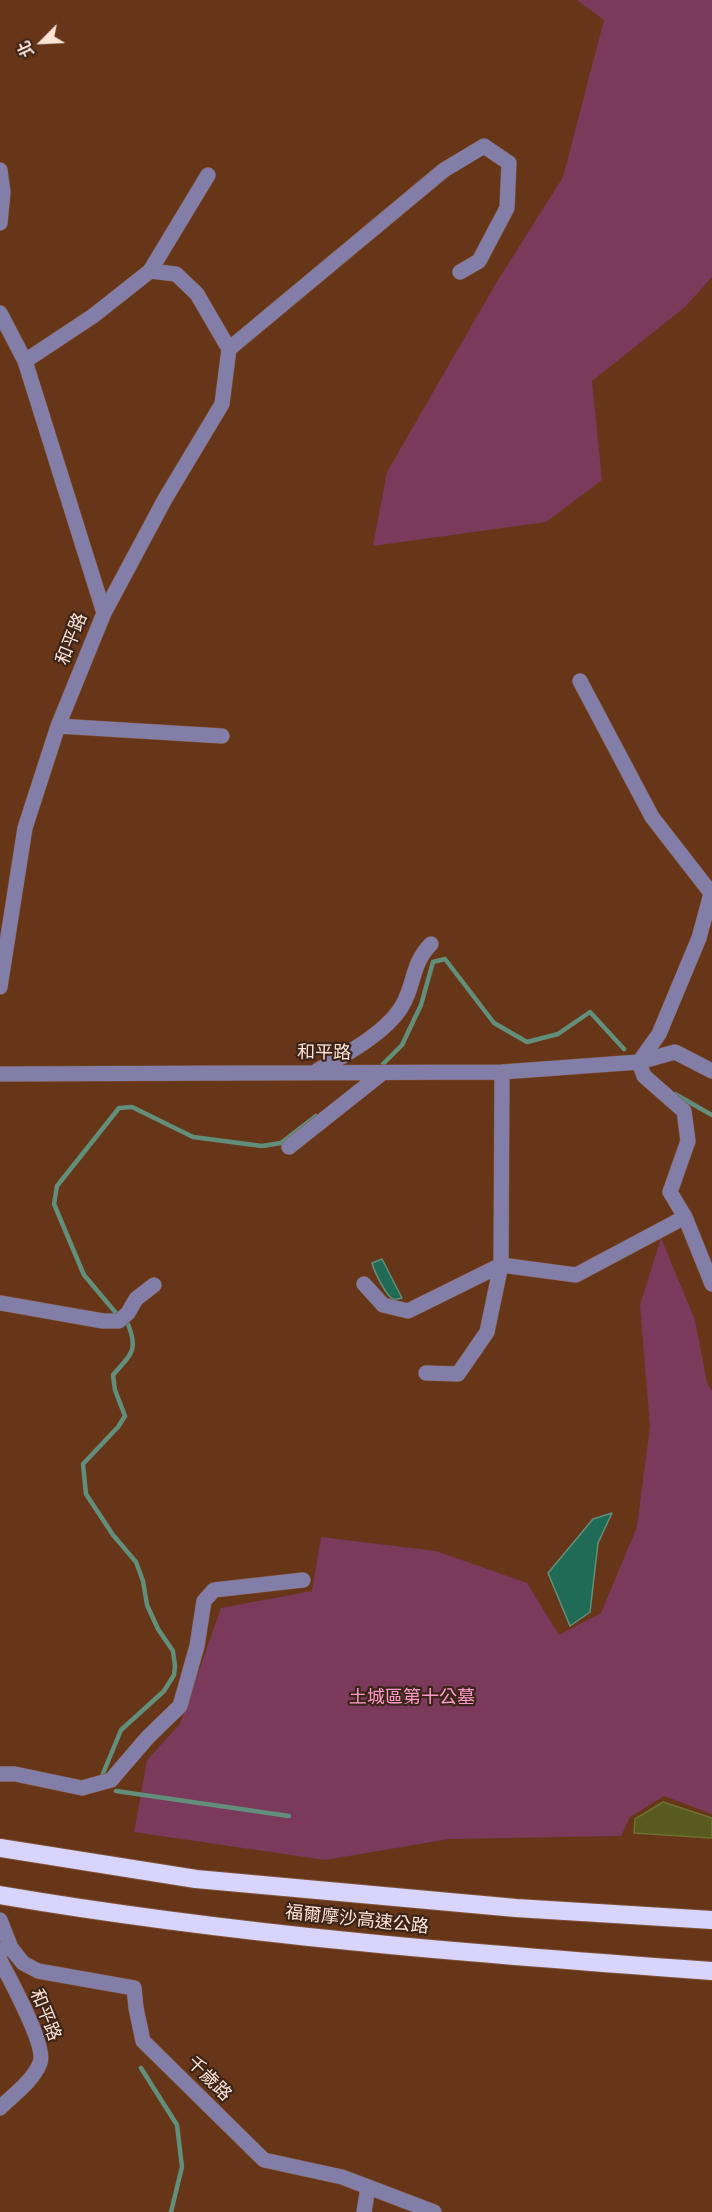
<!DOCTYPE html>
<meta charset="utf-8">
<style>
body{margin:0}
#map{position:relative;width:712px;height:2212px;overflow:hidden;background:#673618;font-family:"Noto Sans","Noto Sans TC",sans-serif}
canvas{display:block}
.north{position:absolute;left:12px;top:12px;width:60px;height:60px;-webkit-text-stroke:4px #3c2518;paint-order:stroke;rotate:246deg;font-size:16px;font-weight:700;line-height:24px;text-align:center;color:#fde4d7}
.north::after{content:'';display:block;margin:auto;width:21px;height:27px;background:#fde4d7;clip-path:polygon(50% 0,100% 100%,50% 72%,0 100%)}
</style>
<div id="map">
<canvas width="712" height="2212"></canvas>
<div class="north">北</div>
</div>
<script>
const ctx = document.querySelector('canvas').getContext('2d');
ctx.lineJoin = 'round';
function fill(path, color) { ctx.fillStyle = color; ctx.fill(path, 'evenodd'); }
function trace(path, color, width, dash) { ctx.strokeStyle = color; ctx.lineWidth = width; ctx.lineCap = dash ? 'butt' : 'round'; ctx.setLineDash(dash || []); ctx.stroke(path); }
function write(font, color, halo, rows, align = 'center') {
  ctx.font = font + ' "Noto Sans","Noto Sans TC",sans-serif'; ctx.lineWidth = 4.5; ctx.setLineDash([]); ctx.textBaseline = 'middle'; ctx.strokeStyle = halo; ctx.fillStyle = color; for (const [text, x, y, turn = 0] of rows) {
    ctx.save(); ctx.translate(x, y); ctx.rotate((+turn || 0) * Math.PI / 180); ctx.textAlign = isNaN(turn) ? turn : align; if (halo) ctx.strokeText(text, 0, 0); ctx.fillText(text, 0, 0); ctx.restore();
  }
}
fill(new Path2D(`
 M577 0H712V277L685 307 592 381 602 480 546 522 373 546 387 472 495 285 563 177 604 20Z
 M661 1238 695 1320 707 1383 712 1391V1814L664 1796 630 1817 621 1836 449 1839 325 1860 134 1832 147 1760 180 1724 221 1608 312 1591 321 1537 436 1551 527 1583 559 1635 601 1613 637 1527 650 1426 640 1305Z`), '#7b395b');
const water = new Path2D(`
 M382 1259 402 1298C398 1299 396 1300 393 1299 386 1296 374 1271 372 1263Z
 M612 1513 598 1543 590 1612 570 1626 548 1573 593 1519Z`);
fill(water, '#206b55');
trace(water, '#628f7c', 1.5);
trace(new Path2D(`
 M383 1064 402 1045 421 1005 433 962 445 959 494 1023 527 1042 558 1034 590 1012 624 1049
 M675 1094 712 1115
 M116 1313 84 1275 54 1204 57 1186 119 1108 132 1107 193 1137 262 1146 281 1143 316 1116
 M102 1776 121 1730 164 1691 174 1675 175 1666 173 1651 158 1629 147 1605 143 1581 136 1562 113 1535 86 1494 83 1464 118 1427 125 1416 115 1390 113 1375C130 1355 139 1352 128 1324
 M116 1791 289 1816
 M141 2068 177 2125 182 2167 171 2212`), '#628f7c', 4.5);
const building = new Path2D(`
 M663 1802 712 1818V1838L634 1833 635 1819Z`);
fill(building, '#595a1d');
trace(building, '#6f7034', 1.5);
const minor = new Path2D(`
 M0 170 3 192 0 223
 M150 271 208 175
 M0 313 25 361 104 613 58 726 25 828 0 987
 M229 349 444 170 484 146 509 163 507 208 479 261 460 272
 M25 361 93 316 150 271 176 274 197 294 229 349 222 404 165 499 104 613
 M580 681 652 817 711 893
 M58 726 222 736
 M639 1062 659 1034 699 938 712 890
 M318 1070C344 1056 387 1032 402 1006 415 985 411 964 431 944
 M0 1074 502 1072 639 1062 675 1052 712 1071
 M289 1147 381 1074
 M685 1217 712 1284
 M364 1284 383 1305 408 1311 501 1265 502 1072
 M0 1303 103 1321H119L128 1313 136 1299 154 1285
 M426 1373 458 1374 487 1332 501 1265 576 1275 685 1217 670 1192 688 1141 684 1111 644 1076 639 1062
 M0 1774H15L82 1788 111 1780 148 1737 180 1706 197 1646 204 1601 214 1590 303 1580
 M0 1920 11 1948
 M0 1950 11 1948 23 1963 38 1971 134 1988 136 2008 143 2041 264 2160 342 2177 434 2212
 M0 1960C9 1978 47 2046 40 2063 33 2081 13 2095 0 2108
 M364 2212 368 2187`);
const highway = new Path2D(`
 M0 1848 196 1879 516 1908 712 1920
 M0 1895C235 1935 474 1954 712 1971`);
trace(minor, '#7f5237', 16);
trace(highway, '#7f5237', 20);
trace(minor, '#837ea7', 15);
trace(highway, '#d8d4fb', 18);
write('18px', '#fde4d7', '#3c2518', [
 ["和平路",72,639,-68],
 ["和平路",324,1053,1],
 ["福爾摩沙高速公路",357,1920,6],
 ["和平路",45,2015,68],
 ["千歲路",209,2079,45]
]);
write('18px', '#ff9bcc', '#3c2518', [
 ["土城區第十公墓",412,1698]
]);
</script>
